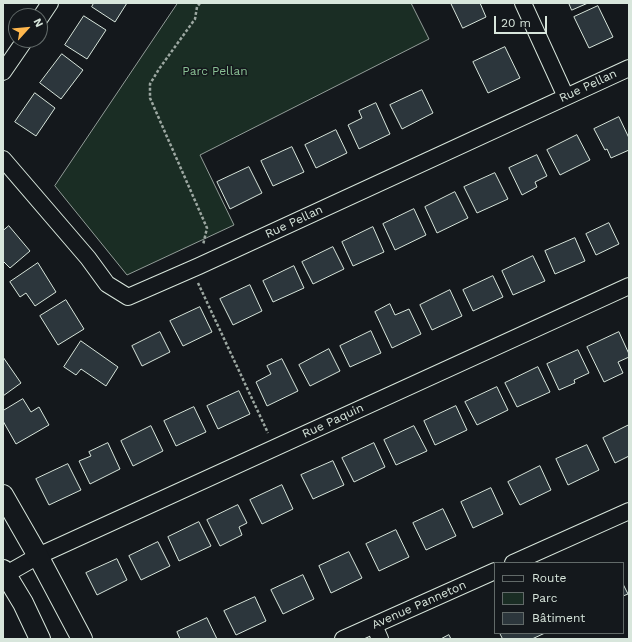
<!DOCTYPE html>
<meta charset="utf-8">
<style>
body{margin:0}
#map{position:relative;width:632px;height:642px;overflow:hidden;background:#14181c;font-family:"Work Sans",sans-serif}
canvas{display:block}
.frame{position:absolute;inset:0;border:4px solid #d8e6dc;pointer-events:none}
.legend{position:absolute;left:494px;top:562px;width:130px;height:72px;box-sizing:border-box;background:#14181c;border:1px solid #626a69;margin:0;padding:5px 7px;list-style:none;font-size:12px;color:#d8e6dc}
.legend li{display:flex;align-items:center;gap:8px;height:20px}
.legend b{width:20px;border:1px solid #626a69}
.north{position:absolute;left:8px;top:8px;width:40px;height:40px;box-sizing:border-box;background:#14181c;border:1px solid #626a69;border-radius:50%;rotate:63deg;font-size:11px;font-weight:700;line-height:16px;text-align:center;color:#d8e6dc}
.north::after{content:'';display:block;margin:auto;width:14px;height:18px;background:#ffb74d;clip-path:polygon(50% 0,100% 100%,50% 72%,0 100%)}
.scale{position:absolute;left:494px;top:16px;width:53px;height:18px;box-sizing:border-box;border:2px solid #d8e6dc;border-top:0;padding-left:5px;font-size:12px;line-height:14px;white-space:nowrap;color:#d8e6dc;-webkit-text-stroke:3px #14181c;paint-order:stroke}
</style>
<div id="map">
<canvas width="632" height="642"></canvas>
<div class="frame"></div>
<ul class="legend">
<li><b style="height:5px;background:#14181c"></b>Route</li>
<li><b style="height:11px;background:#1a2d24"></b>Parc</li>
<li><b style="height:11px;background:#2c363c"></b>Bâtiment</li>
</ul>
<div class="north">N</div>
<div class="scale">20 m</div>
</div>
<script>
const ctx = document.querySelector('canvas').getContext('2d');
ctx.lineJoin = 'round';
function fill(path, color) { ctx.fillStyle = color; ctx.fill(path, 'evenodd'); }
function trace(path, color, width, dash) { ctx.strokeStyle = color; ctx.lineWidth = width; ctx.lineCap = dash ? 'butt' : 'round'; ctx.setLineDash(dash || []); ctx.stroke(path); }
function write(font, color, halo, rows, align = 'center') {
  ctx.font = font + ' "Work Sans",sans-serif'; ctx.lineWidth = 3; ctx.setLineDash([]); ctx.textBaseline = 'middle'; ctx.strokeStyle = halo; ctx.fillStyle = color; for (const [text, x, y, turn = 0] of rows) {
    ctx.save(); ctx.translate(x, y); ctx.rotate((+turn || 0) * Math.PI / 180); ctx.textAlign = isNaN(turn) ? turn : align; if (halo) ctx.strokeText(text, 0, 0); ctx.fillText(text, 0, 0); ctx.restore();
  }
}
const green = new Path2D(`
 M178 3H411L429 39 200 155 234 225 127 275 55 186Z`);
fill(green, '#1a2d24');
trace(green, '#939e99', 1);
const building = new Path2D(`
 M94 3H127L115 22 92 7Z
 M451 3H480L486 17 463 28Z
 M569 3H588L572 10Z
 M598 6 613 37 589 48 574 17Z
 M84 16 106 30 87 59 65 45Z
 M505 47 520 78 488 93 473 62Z
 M62 54 83 70 61 99 40 83Z
 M422 90 433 113 402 129 390 105Z
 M35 93 55 108 36 136 15 122Z
 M376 103 390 134 359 149 348 125 362 118 359 111Z
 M619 117 629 138V150L611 158 607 149 605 150 594 129Z
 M336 130 347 153 316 168 305 145Z
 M577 135 590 160 560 175 547 150Z
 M292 147 304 172 273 186 261 161Z
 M537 155 547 176 535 182 537 187 522 195 509 168Z
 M249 167 262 193 230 209 217 182Z
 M495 173 508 199 477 213 464 187Z
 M455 192 468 218 437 233 425 207Z
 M414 209 426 235 395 250 383 224Z
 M609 223 619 244 596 255 586 234Z
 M9 226 30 251 10 268 3 261V231Z
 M373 227 384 252 353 266 342 242Z
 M575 238 585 261 555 274 545 251Z
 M333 247 344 269 313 284 302 262Z
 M533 256 545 281 513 295 502 271Z
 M38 263 56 292 35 306 26 293 20 297 10 282Z
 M294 266 304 288 273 302 263 281Z
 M493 276 503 297 473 311 463 290Z
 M250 285 262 311 233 325 220 299Z
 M450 290 462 316 432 330 420 305Z
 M66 300 84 329 58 345 40 316Z
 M390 304 395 315 409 309 421 334 392 348 375 312Z
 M200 307 212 332 183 346 170 321Z
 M371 331 381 353 350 367 340 346Z
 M160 332 170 352 142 366 132 346Z
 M619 332 629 354V357L618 362 623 373 604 382 587 347Z
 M81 341 118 367 106 386 81 369 76 375 64 367Z
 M329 349 340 371 310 386 299 365Z
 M578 350 589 373 574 380 575 383 559 390 547 364Z
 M3 357 21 383 3 396Z
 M282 359 298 391 267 406 256 382 271 374 267 366Z
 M538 367 550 392 517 407 505 383Z
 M497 387 508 410 477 425 465 402Z
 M239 391 250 414 218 429 207 406Z
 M23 399 31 412 39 407 49 425 16 444 3 421V411Z
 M456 406 467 430 435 445 424 421Z
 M194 407 206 432 176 446 164 421Z
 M629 425V456L615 463 603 438Z
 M151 426 163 451 133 466 121 441Z
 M414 426 427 451 396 465 384 440Z
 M108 443 120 469 90 484 79 461 91 456 89 452Z
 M374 443 385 467 354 482 342 458Z
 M587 445 599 470 568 485 556 459Z
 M333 461 344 485 313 499 301 475Z
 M68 464 81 490 49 505 36 479Z
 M540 466 551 490 520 505 508 482Z
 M282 485 293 509 262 524 250 500Z
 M491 488 503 514 473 528 461 502Z
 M238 505 247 523 239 527 242 535 220 546 207 520Z
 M443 509 456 536 426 550 413 523Z
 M199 522 211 546 179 561 168 537Z
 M396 530 409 557 379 571 366 544Z
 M158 542 170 566 141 580 129 556Z
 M349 552 362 578 331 593 319 566Z
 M117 559 127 580 97 595 86 573Z
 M303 575 314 599 283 614 271 590Z
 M623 584 628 594 623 596Z
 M255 597 266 621 236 635 224 611Z
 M207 618 217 639H180L177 632Z
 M500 633H545L532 639H503Z
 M449 635 451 639H441Z`);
fill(building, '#2c363c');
trace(building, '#d8e6dc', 1);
const minor = new Path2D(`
 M523 3 566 97
 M40 18 50 3
 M3 72 25 40
 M3 159 88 258 107 284 128 297 199 266 629 68
 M513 563 629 511
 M3 576 38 556 629 286
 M374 625 380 639
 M343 639 495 571`);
const tertiary = new Path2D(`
 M3 495 38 556 82 639
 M3 570 23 603 40 639`);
trace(minor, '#d8e6dc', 18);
trace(tertiary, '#d8e6dc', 22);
trace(new Path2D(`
 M200 3 197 7 195 19 159 69 150 84V98L207 228 203 245
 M198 283 268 433`), '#9da8a2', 2.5, [3, 2]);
trace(minor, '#14181c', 16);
trace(tertiary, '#14181c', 20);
write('12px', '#8ac095', '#14181c', [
 ["Parc Pellan",215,71]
]);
write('12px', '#d8e6dc', '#14181c', [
 ["Rue Pellan",588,86,-25],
 ["Rue Pellan",294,222,-25],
 ["Rue Paquin",333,421,-25],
 ["Avenue Panneton",419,605,-24]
]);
</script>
